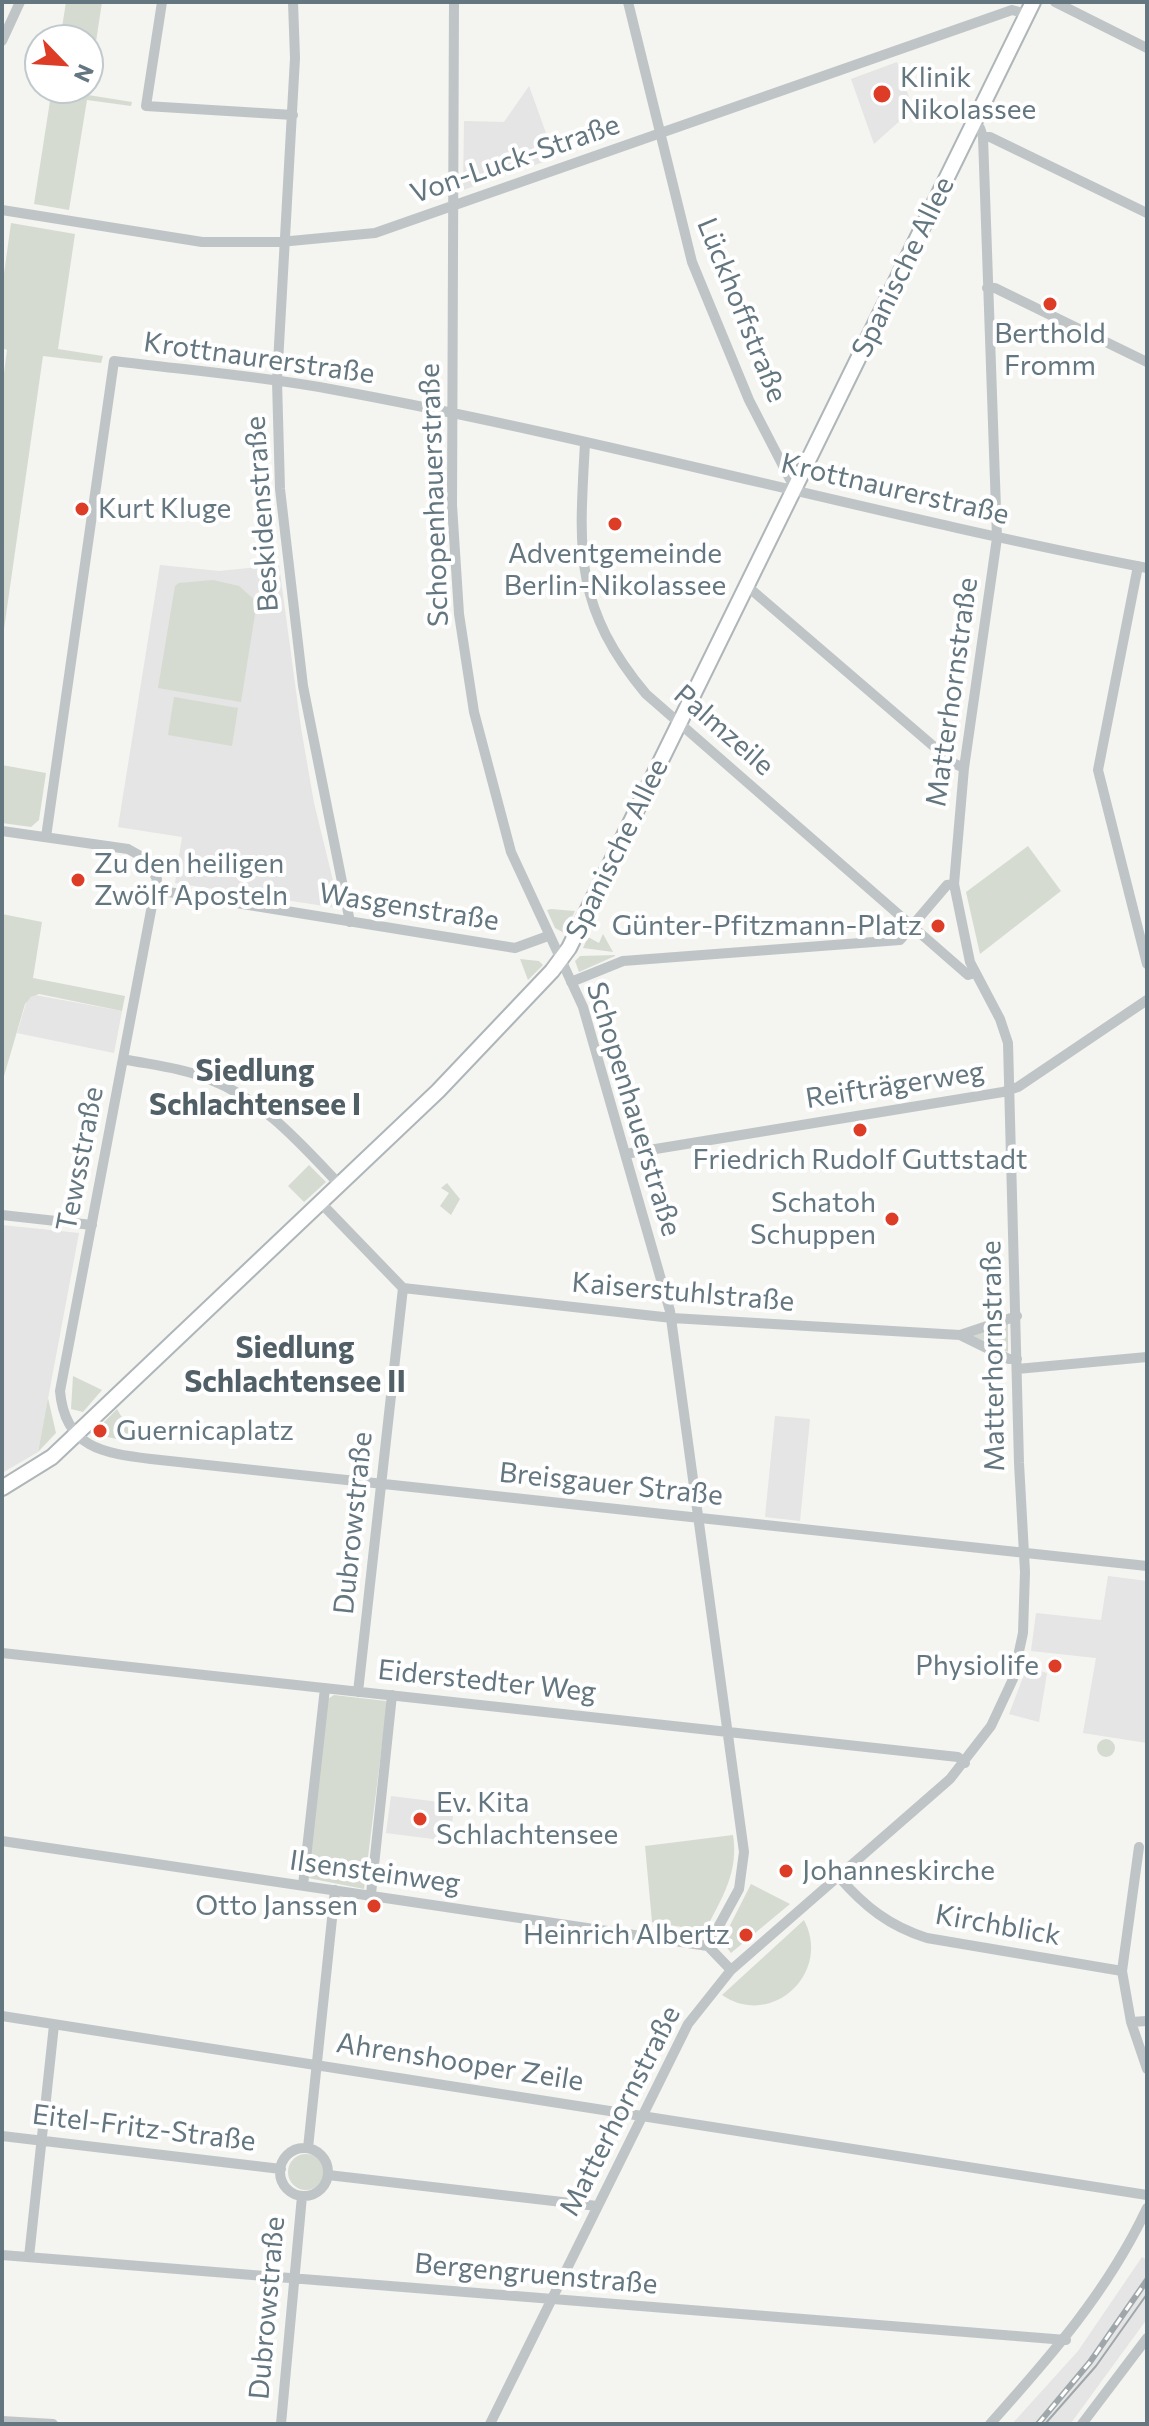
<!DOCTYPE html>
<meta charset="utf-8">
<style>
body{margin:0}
#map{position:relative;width:1149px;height:2426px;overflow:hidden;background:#f4f4f0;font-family:Commissioner,sans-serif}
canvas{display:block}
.frame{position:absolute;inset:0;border:4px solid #647780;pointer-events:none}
.north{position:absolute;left:24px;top:24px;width:80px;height:80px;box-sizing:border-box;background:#fff;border:2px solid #c1c9cc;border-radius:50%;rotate:115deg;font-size:22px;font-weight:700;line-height:32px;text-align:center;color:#647780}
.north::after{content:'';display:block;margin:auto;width:28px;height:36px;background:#dd3d27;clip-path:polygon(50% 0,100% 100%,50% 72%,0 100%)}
</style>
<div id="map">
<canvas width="1149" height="2426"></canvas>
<div class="frame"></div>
<div class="north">N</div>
</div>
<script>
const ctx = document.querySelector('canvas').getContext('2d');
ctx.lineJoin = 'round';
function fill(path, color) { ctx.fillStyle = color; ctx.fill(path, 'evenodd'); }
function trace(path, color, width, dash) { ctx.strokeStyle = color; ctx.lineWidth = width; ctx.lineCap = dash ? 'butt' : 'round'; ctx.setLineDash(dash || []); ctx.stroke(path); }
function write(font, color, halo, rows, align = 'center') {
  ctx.font = font + ' Commissioner,sans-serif'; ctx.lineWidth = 8; ctx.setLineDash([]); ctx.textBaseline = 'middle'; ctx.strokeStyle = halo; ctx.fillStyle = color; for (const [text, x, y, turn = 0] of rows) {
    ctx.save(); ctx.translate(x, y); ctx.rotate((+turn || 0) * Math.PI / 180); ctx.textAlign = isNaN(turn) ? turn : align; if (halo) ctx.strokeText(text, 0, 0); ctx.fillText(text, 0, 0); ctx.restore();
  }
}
fill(new Path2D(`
 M897 62 913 109 874 144 851 79Z
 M529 86 555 158 463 190 464 121 504 122Z
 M160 565 219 571 279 565 301 728 314 803 339 905 337 908 175 883 182 837 118 827Z
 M35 995 122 1011 114 1053 17 1033 27 1000Z
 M2 1225 79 1233 38 1452 2 1473Z
 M775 1416 810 1419 800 1521 765 1517Z
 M1108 1576 1147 1581V1743L1083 1733 1096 1658 1031 1651 1036 1613 1101 1620Z
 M1027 1667 1047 1673 1039 1722 1009 1714Z
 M391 1796 455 1804 449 1841 386 1833Z
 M1142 2257 1147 2260V2319L1071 2423 1012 2424 1078 2351Z`), '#e4e5e4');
fill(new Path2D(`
 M66 2H102L88 95 132 102 131 106 87 100 69 210 34 204 52 88H88V40H60Z
 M11 223 75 234 58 349 103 356 101 363 43 356 2 643V388L7 350 2 348V288Z
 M213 580 239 586 257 602 241 702 158 688 175 586 179 583Z
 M174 697 238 708 232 746 168 735Z
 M2 765 46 773 39 820 31 827 2 823Z
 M1028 846 1061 891 980 954 966 892Z
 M551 909 575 911 564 933 555 928 547 910Z
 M2 914 42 922 33 978 125 996 122 1011 39 994 31 997 25 1004 2 1083Z
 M603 934 613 952 583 948 588 937 599 943Z
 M615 955V956L579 972 575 961 580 956Z
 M520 959 539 961 543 965 528 980Z
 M309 1165 326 1182 304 1202 288 1186Z
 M447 1183 460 1199 451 1215 440 1206 449 1193 441 1188Z
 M1008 1322V1352L972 1336Z
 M73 1376 102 1390 83 1412 71 1409Z
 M48 1398 56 1433 38 1452Z
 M117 1409 128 1428 132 1442 102 1436V1424Z
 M334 1695 386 1701 387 1705 364 1889 308 1878 328 1699Z
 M1097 1748a9 9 0 1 1 18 0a9 9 0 1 1-18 0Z
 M733 1835C739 1872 722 1898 705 1931L652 1922 645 1846Z
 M751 1884 790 1904 731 1953 722 1941Z
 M804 1920C832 1973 772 2029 722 1995Z
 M288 2172a18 18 0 1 1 36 0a18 18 0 1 1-36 0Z`), '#d6dbd1');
const secondary = new Path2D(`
 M2 1488 52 1457 438 1091 552 971 569 948 1033 2`);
trace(secondary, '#afb6b9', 18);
trace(new Path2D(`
 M162 2 146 106 293 115
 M293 2 295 58 277 381 280 489 303 686 350 922
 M454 2 452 505 459 614 474 712 511 852 583 1007 670 1311 744 1852 739 1889 708 1946
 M628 2 692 262 749 400 795 489
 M1055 2 1147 48
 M2 41 20 2
 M983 137H990L1147 213
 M2 210 202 242H280L375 233 1012 10 1027 14
 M987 288H995L1147 362
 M585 443C579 551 573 606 646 694L968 975 975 973
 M1138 566 1098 770 1147 964
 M747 586 953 763 964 768
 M2 831 128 849 146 859 157 879 60 1391C65 1448 103 1453 151 1459L1147 1566
 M46 837 114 361C186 370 259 376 330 389 604 439 873 515 1147 568
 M156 890 515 948 548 936
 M571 982 623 961 900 940 947 885 954 884
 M123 1059C152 1065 182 1068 209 1079 263 1100 300 1143 339 1184
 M625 1154 1003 1092 1018 1087 1147 1000
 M320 1202 403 1288 358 1692
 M2 1215 92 1225
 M403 1288 672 1318 960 1335 1009 1359H1017
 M960 1335 1017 1316
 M1017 1369 1147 1357
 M2 1653 958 1757 965 1763
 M2 1841 708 1946 731 1970
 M1139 1847 1122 1971 1131 2022 1147 2069
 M839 1877C864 1906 889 1926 927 1938L1122 1971
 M303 1885 325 1688
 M371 1894 392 1695
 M2 2016 1147 2195
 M1131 2022 1147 2021
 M2 2136 281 2169
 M308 2148 335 1890
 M280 2172a24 24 0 1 1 48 0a24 24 0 1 1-48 0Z
 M328 2175 597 2206
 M2 2255 1066 2340
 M29 2257 54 2025
 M2 2421 53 2424
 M281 2424 302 2196
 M490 2424 688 2024 731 1970 950 1779 991 1726 1013 1679 1023 1633 1025 1572 1019 1463 1008 1043 1000 1019 970 962 954 884 964 768 997 538 983 137 980 128 972 124
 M990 2424C1051 2356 1108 2291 1147 2208
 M1082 2424 1147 2338`), '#bfc4c6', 10);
trace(secondary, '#fff', 14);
trace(new Path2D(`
 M1045 2424 1096 2366 1147 2294`), '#a0a7ab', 2);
const rail = new Path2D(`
 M1038 2424 1090 2362 1147 2280`);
trace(rail, '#a0a7ab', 6);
trace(rail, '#fff', 3, [9]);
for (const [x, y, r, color] of [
 [882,94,10,"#dd3d27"],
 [1050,304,8,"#dd3d27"],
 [82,509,8,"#dd3d27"],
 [615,524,8,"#dd3d27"],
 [78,880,8,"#dd3d27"],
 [938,926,8,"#dd3d27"],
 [860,1130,8,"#dd3d27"],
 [892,1219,8,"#dd3d27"],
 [100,1431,8,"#dd3d27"],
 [1055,1666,8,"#dd3d27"],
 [420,1819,8,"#dd3d27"],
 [786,1871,8,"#dd3d27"],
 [374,1906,8,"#dd3d27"],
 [746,1935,8,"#dd3d27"]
]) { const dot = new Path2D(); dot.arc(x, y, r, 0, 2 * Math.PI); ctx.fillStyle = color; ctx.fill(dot); trace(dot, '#fff', 3); }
write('28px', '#647780', '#fff', [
 ["Klinik",900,78],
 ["Nikolassee",900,110],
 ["Berthold",1050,334,"center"],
 ["Fromm",1050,366,"center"],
 ["Kurt Kluge",98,509],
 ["Adventgemeinde",615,554,"center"],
 ["Berlin-Nikolassee",615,586,"center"],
 ["Zu den heiligen",94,864],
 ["Zwölf Aposteln",94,896],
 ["Günter-Pfitzmann-Platz",922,926,"right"],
 ["Friedrich Rudolf Guttstadt",860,1160,"center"],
 ["Schatoh",876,1203,"right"],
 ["Schuppen",876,1235,"right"],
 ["Guernicaplatz",116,1431],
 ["Physiolife",1039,1666,"right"],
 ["Ev. Kita",436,1803],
 ["Schlachtensee",436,1835],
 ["Johanneskirche",802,1871],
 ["Otto Janssen",358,1906,"right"],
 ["Heinrich Albertz",730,1935,"right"]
], 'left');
write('28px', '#647780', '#fff', [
 ["Von-Luck-Straße",515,159,-19],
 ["Spanische Allee",903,267,-64],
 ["Lückhoffstraße",742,310,68],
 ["Krottnaurerstraße",259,358,8],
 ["Krottnaurerstraße",895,489,13],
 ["Schopenhauerstraße",434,495,-92],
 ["Beskidenstraße",262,514,-94],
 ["Matterhornstraße",952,692,-82],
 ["Palmzeile",724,730,41],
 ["Spanische Allee",617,849,-64],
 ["Wasgenstraße",409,907,9],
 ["Reifträgerweg",895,1085,-9],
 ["Schopenhauerstraße",634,1109,73],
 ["Tewsstraße",80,1159,-79],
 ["Kaiserstuhlstraße",683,1292,5],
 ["Matterhornstraße",993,1356,-91],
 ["Breisgauer Straße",611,1484,6],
 ["Dubrowstraße",353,1523,-84],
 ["Eiderstedter Weg",487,1681,6],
 ["Ilsensteinweg",375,1872,8],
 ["Kirchblick",998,1925,10],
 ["Ahrenshooper Zeile",460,2062,9],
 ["Matterhornstraße",620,2111,-63],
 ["Eitel-Fritz-Straße",144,2128,7],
 ["Bergengruenstraße",536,2274,5],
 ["Dubrowstraße",267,2308,-85]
]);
write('bold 30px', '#515f66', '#fff', [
 ["Siedlung",255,1071],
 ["Schlachtensee I",255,1105],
 ["Siedlung",295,1348],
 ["Schlachtensee II",295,1382]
]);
</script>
